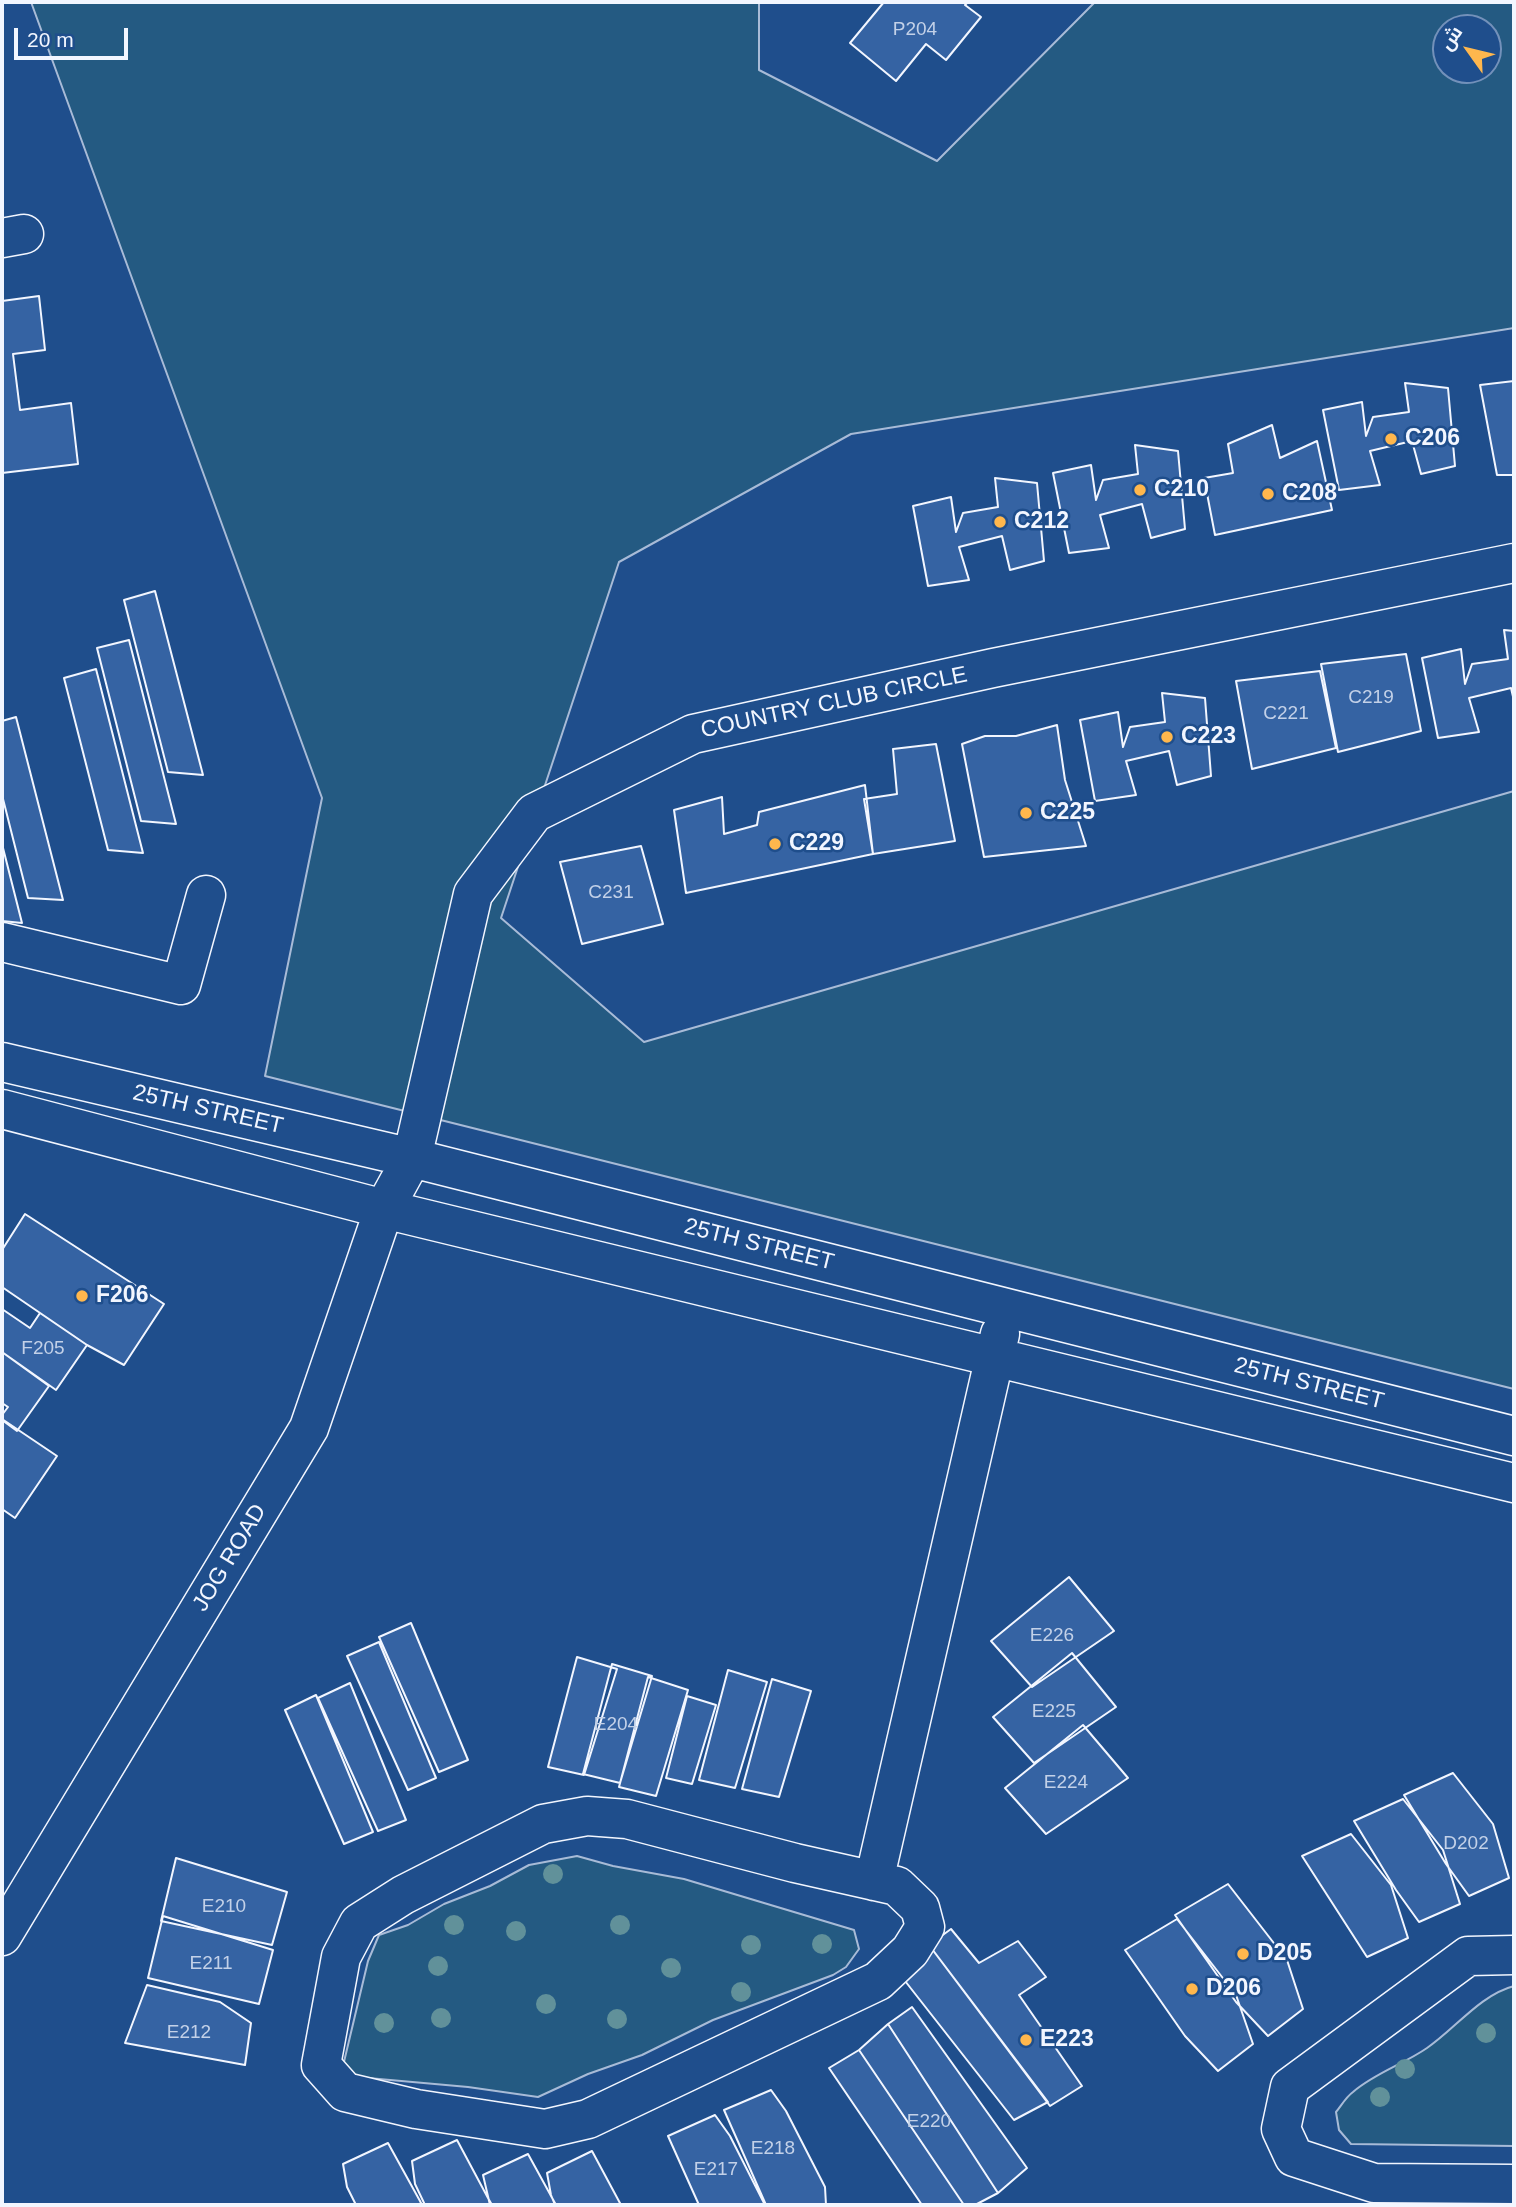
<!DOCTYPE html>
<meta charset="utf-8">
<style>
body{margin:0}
#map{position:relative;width:1516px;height:2207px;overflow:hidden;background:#1f4e8c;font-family:Arial,Cairo,sans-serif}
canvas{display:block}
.frame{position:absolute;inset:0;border:4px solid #f2f6ff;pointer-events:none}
.north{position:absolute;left:1432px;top:14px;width:70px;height:70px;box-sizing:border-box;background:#1f4e8c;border:2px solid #7391ba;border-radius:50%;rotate:304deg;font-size:19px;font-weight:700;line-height:28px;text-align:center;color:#f2f6ff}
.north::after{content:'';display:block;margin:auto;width:24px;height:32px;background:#ffb74d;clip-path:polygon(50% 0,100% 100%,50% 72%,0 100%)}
.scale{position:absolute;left:14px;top:28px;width:114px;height:32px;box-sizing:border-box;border:4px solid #f2f6ff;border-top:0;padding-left:9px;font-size:21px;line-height:24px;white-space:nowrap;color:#f2f6ff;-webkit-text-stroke:5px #1f4e8c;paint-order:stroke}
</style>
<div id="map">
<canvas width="1516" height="2207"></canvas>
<div class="frame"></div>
<div class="north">ش</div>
<div class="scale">20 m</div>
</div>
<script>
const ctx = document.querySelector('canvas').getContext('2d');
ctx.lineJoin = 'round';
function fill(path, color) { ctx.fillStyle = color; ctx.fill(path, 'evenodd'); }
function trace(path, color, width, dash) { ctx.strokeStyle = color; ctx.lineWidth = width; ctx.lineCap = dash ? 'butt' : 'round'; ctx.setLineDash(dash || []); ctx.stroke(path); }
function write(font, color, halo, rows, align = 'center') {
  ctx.font = font + ' Arial,sans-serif'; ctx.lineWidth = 5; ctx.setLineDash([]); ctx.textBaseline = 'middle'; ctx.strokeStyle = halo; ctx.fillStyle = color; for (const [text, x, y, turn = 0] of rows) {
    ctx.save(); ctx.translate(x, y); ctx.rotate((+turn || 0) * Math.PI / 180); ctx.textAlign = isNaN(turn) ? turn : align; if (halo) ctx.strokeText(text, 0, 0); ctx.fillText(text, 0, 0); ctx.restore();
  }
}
const green = new Path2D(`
 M31 2H759V70L937 161 1095 2H1514V328L851 434 619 562 501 918 644 1042 1514 791V1389L265 1076 322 798ZM1446 28H1488V70H1446Z
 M577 1856 613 1866 684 1879 854 1930 859 1949 846 1967 833 1975 713 2020 642 2055 588 2074 538 2097 468 2087 357 2077 343 2066 368 1961 379 1935 408 1925 444 1904 490 1886 529 1865Z
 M1514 1986V2146L1351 2144 1339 2130 1336 2112C1341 2106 1346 2097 1353 2092 1375 2073 1404 2064 1427 2048 1455 2029 1480 1995 1514 1986Z`);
fill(green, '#245a82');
trace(green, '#a8bbd7', 2);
const building = new Path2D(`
 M884 2H968L965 5 981 17 946 60 926 44 896 81 850 43Z
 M39 296 45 350 13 354 20 410 71 403 78 464 2 473V301Z
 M1514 381V475H1497L1480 385Z
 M1405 383 1448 388 1455 466 1421 474 1412 441 1370 451 1380 485 1339 490 1323 410 1362 402 1366 436 1373 417 1409 412Z
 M1272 425 1280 458 1317 441 1332 510 1215 535 1204 478 1233 473 1228 444Z
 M1135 445 1178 451 1185 529 1151 538 1142 504 1100 515 1109 548 1069 553 1053 473 1091 465 1096 500 1103 480 1138 474Z
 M995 478 1037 483 1044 561 1010 570 1002 536 959 547 969 580 928 586 913 506 951 497 956 532 963 513 998 507Z
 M155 591 203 775 168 772 124 600Z
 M1504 630 1514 631V701L1511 688 1469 698 1479 732 1438 738 1422 658 1461 649 1465 684 1472 664 1508 659Z
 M129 640 176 824 141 821 97 648Z
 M1406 654 1421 731 1338 752 1321 664Z
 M96 669 143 853 108 850 64 678Z
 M1320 671 1336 748 1252 769 1236 681Z
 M1162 693 1205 698 1211 776 1177 785 1169 751 1126 761 1136 795 1095 801 1080 720 1118 712 1123 747 1130 727 1165 722Z
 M16 717 63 900 28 898 2 795V721Z
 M1057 725 1065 780 1086 846 984 857 962 744 985 736H1016Z
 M936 744 955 841 873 854 864 799 897 794 893 749Z
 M865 785 873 854 686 893 674 810 722 797 724 834 757 825 759 812Z
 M2 844 22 923 2 921Z
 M641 846 663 924 582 944 560 862Z
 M25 1214 164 1304 124 1365 87 1345 2 1287V1250Z
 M2 1309 30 1328 40 1313 87 1345 56 1390 2 1352Z
 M2 1352 49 1386 17 1431 2 1420V1415L8 1407 2 1403Z
 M2 1419 57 1456 15 1518 2 1509Z
 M1069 1577 1114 1631 1032 1687 991 1641Z
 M411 1623 468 1760 439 1772 379 1637Z
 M379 1642 436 1778 408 1790 347 1656Z
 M1072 1653 1116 1707 1034 1763 993 1717Z
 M577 1657 617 1669 584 1775 548 1767Z
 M612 1664 652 1676 620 1783 583 1774Z
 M728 1670 767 1682 735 1788 699 1780Z
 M648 1677 688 1690 656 1796 619 1787Z
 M772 1679 811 1691 779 1797 742 1789Z
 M350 1683 406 1820 378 1831 318 1698Z
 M316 1695 373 1832 344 1844 285 1710Z
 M687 1696 716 1705 692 1784 666 1778Z
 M1083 1725 1128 1778 1046 1834 1005 1788Z
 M1453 1773 1493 1824 1509 1878 1469 1896 1446 1864 1404 1795Z
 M1403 1799 1443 1850 1460 1904 1419 1922 1396 1890 1354 1821Z
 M1351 1834 1391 1885 1408 1938 1367 1957 1302 1856Z
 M176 1858 287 1892 272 1945 161 1921Z
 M1228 1884 1287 1960 1303 2009 1268 2036 1236 2002 1175 1915Z
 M163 1916 273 1950 259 2004 148 1978Z
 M1177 1919 1236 1995 1253 2044 1218 2071 1185 2036 1125 1950Z
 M951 1929 979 1963 1018 1941 1046 1977 1019 1995 1082 2086 1050 2106 929 1945Z
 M929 1945 1048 2102 1014 2120 898 1972Z
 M147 1985 220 2002 251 2023 245 2065 125 2043Z
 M912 2007 1027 2168 998 2193 888 2024Z
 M888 2024 998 2193 975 2205H964L859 2050Z
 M859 2050 964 2205H922L829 2068Z
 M771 2090 786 2111 825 2187 826 2205H766L724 2110Z
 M715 2115 730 2136 765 2205H699L668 2136Z
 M457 2140 488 2198 492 2205H425L415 2184 412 2161Z
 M388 2143 420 2201 422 2205H356L347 2187 343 2164Z
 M592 2151 621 2205H555L551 2195 547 2173Z
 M528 2154 556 2205H490L483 2175Z`);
fill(building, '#3563a3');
trace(building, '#f2f6ff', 2);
const minor = new Path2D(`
 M2 238 24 234
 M2 942 181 985 206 895
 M2 1062 412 1158 1514 1436
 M2 1109 384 1209 1514 1483
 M587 1816 627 1819 795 1863 897 1886 920 1908 925 1927 910 1951 878 1981 588 2119 545 2129 416 2109 345 2092 321 2065 341 1957 359 1923 403 1895 543 1824Z
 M874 1881 1000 1334
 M2 1936 309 1428 384 1209 412 1158 473 894 534 813 693 734 993 668 1514 563
 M1514 1955 1468 1956 1290 2087 1281 2129 1294 2157 1374 2183 1514 2184`);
trace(minor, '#f2f6ff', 41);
trace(minor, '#1f4e8c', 38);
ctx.fillStyle = '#61919a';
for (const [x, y] of [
 [553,1874],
 [454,1925],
 [620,1925],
 [516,1931],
 [822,1944],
 [751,1945],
 [438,1966],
 [671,1968],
 [741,1992],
 [546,2004],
 [441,2018],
 [617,2019],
 [384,2023],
 [1486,2033],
 [1405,2069],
 [1380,2097]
]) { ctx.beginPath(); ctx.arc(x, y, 10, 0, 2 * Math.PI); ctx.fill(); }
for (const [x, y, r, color] of [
 [1391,439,7,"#ffb74d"],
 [1140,490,7,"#ffb74d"],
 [1268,494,7,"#ffb74d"],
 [1000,522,7,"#ffb74d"],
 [1167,737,7,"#ffb74d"],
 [1026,813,7,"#ffb74d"],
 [775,844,7,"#ffb74d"],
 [82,1296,7,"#ffb74d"],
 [1243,1954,7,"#ffb74d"],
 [1192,1989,7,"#ffb74d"],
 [1026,2040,7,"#ffb74d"]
]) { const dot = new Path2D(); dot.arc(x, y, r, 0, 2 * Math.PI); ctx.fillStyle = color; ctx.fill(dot); trace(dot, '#1f4e8c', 2.5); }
write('19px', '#c3d1e8', null, [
 ["P204",915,30],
 ["C219",1371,698],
 ["C221",1286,714],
 ["C231",611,893],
 ["F205",43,1349],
 ["E226",1052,1636],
 ["E225",1054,1712],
 ["E204",616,1725],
 ["E224",1066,1783],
 ["D202",1466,1844],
 ["E210",224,1907],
 ["E211",211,1964],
 ["E212",189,2033],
 ["E220",929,2122],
 ["E218",773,2149],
 ["E217",716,2170]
]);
write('bold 23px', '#f2f6ff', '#1f4e8c', [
 ["C206",1405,439],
 ["C210",1154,490],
 ["C208",1282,494],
 ["C212",1014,522],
 ["C223",1181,737],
 ["C225",1040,813],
 ["C229",789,844],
 ["F206",96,1296],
 ["D205",1257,1954],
 ["D206",1206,1989],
 ["E223",1040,2040]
], 'left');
write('23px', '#f2f6ff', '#1f4e8c', [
 ["COUNTRY CLUB CIRCLE",834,703,-12],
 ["25TH STREET",208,1110,13],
 ["25TH STREET",759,1245,14],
 ["25TH STREET",1309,1384,14],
 ["JOG ROAD",230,1558,-59]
]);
</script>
